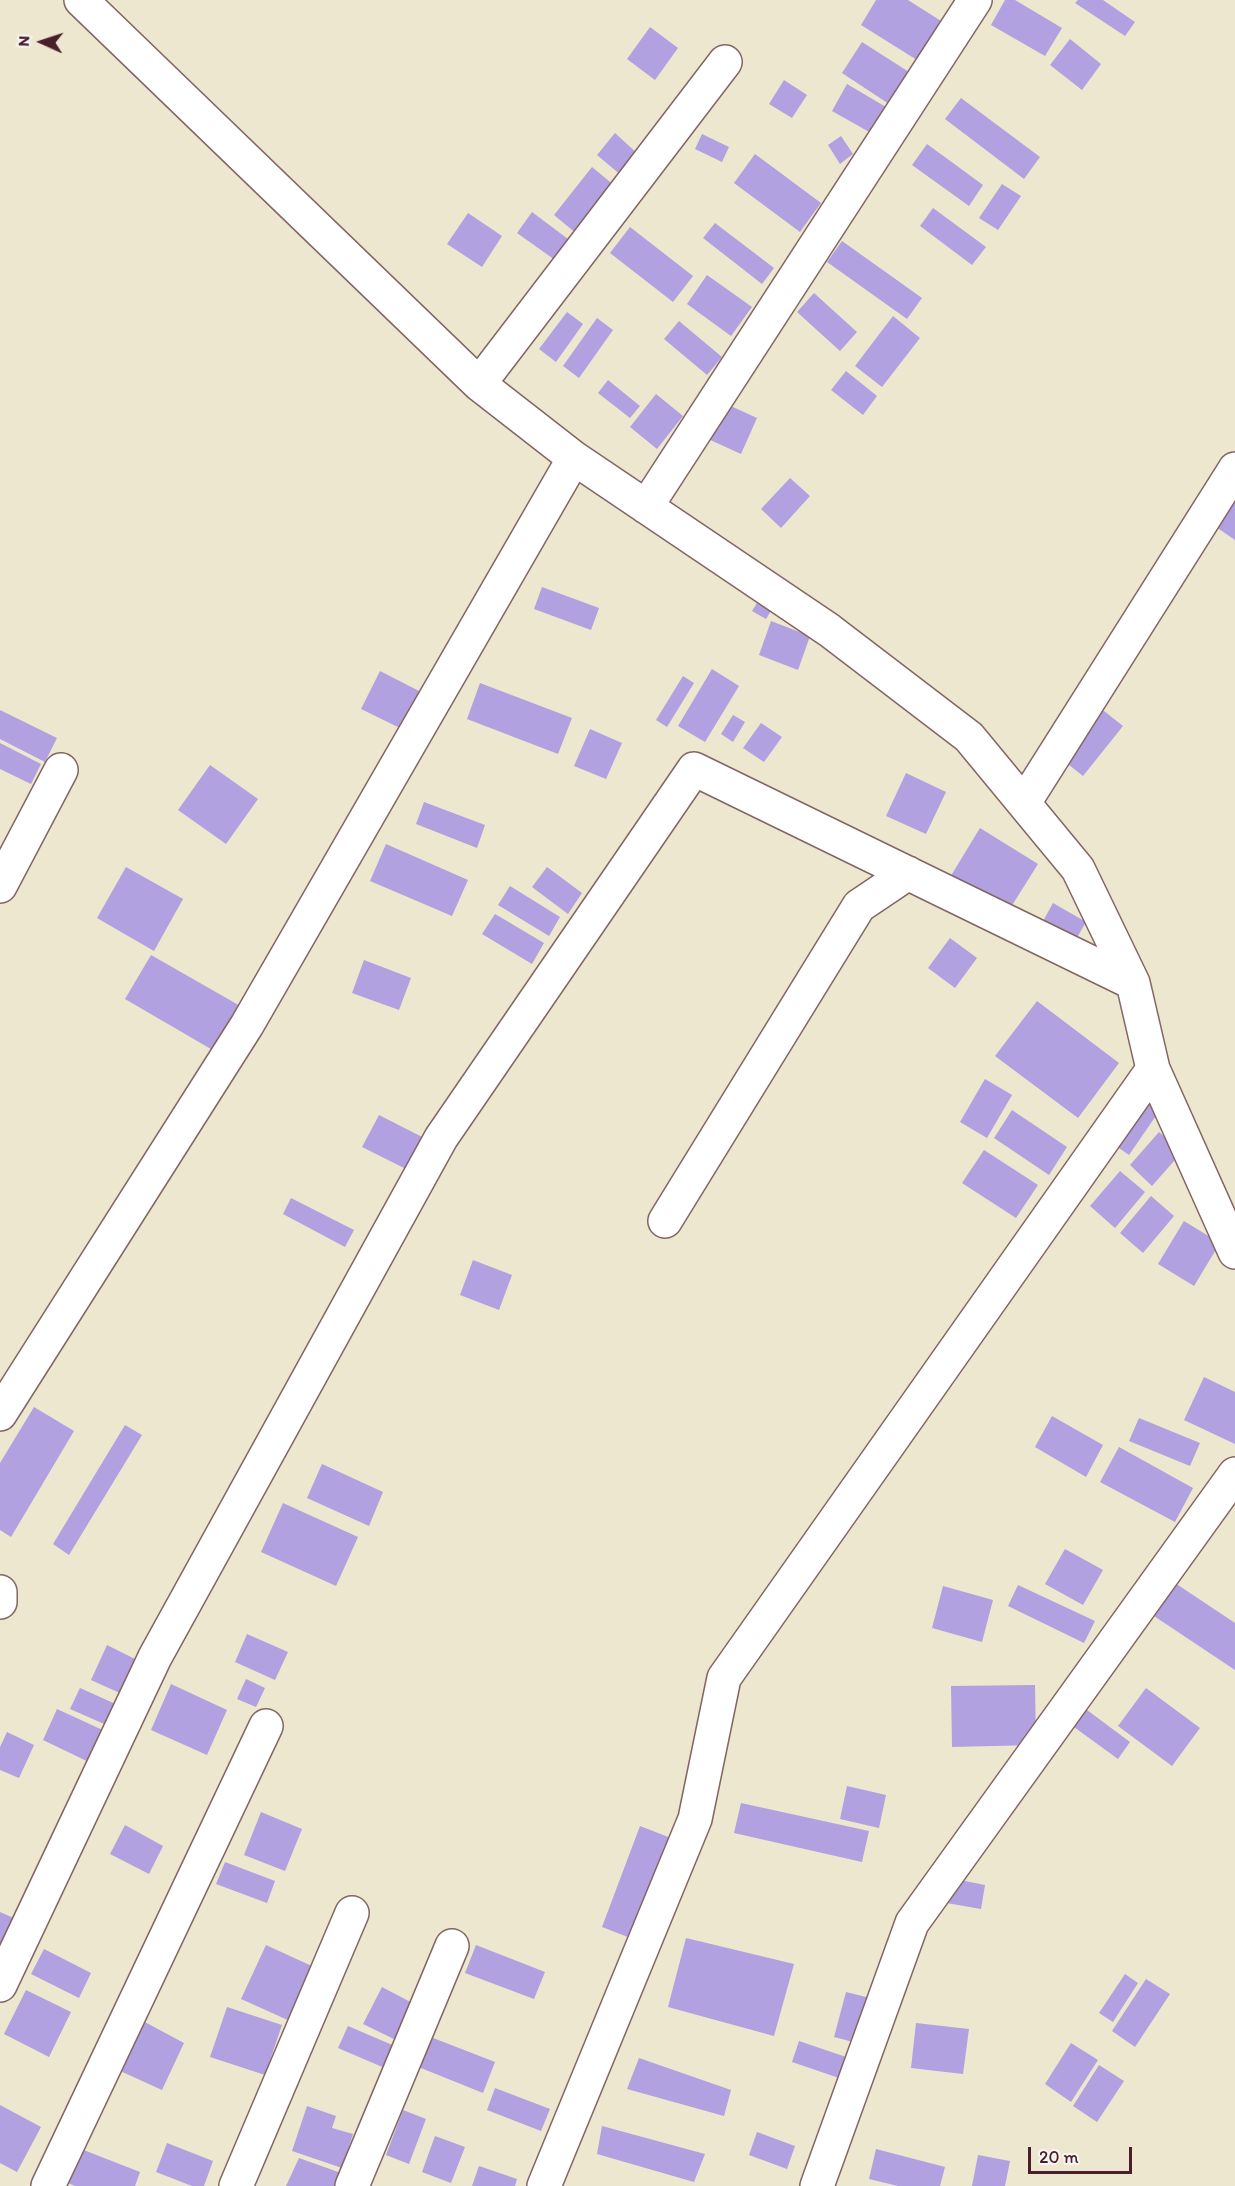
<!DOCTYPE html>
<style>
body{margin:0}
#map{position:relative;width:1235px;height:2186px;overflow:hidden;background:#ece7ce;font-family:Itim,sans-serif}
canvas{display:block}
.north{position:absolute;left:12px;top:12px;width:60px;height:60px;-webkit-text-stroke:4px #f6f6f2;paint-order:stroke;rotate:273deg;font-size:16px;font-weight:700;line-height:24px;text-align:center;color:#4a1f2b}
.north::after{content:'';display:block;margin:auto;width:21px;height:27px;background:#4a1f2b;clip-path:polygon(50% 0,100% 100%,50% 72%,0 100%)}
.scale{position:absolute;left:1028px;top:2147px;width:104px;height:27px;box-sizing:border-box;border:3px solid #4a1f2b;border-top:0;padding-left:8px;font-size:18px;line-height:21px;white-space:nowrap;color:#4a1f2b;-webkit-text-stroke:4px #f6f6f2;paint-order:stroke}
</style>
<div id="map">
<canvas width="1235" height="2186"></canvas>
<div class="north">N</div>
<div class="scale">20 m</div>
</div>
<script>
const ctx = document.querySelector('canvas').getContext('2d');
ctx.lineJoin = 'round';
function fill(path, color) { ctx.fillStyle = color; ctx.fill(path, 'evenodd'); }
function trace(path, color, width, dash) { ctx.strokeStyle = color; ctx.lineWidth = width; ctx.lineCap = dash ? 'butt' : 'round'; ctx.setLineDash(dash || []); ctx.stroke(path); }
fill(new Path2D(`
 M876 0H908L949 26 925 65 861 25Z
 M1005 0H1015L1062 28 1045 56 991 25Z
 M1078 0H1103L1135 22 1125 36 1075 3Z
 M650 27 678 48 655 80 627 59Z
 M1070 39 1101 64 1082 90 1050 65Z
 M862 42 912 74 892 106 842 73Z
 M784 80 807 95 792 118 769 104Z
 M847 84 886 107 871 133 832 111Z
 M961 98 1040 157 1024 179 945 119Z
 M615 133 639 155 622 176 597 155Z
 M702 134 729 147 722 162 695 149Z
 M841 136 853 154 840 164 828 145Z
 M927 144 983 185 969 206 912 165Z
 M755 154 821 203 800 232 734 183Z
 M592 167 621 191 583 239 554 215Z
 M1002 184 1021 196 998 230 979 218Z
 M933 208 986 247 972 265 920 226Z
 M532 212 576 245 562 265 517 233Z
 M468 213 502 236 482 267 447 244Z
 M715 223 774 268 762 284 703 238Z
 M630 227 693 276 673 302 610 253Z
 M842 241 922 298 907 319 827 262Z
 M707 275 752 307 731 336 687 304Z
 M814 293 857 332 840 351 797 312Z
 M567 312 583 324 556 362 539 349Z
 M893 316 920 338 882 387 855 366Z
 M597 318 613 330 579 378 563 366Z
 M679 321 722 357 707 375 664 339Z
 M846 371 877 396 863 415 831 390Z
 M608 380 640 406 630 418 598 393Z
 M656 394 683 416 657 449 630 427Z
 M722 402 757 418 741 454 706 438Z
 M790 478 810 496 781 528 761 509Z
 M1235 499V540L1216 527Z
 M542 587 599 608 591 630 534 609Z
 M764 591 778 599 766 619 752 611Z
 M771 621 810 636 798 670 759 655Z
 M712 669 739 686 705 742 678 726Z
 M380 671 421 692 402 729 361 709Z
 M683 676 694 683 667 727 656 720Z
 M480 683 572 718 558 754 467 719Z
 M1099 707 1123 726 1083 776 1059 757Z
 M0 710 57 738 45 762 0 739Z
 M733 715 745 722 733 742 721 734Z
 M761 723 782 737 764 762 743 748Z
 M590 729 622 743 606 779 574 766Z
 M0 743 41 764 31 784 0 769Z
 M210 765 258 799 226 844 178 810Z
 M906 773 946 792 926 834 886 816Z
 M424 802 485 825 477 848 416 824Z
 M980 828 1038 864 1006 915 949 879Z
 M386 844 468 880 452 916 370 881Z
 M126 867 183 899 154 951 97 918Z
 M547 867 582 893 568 914 532 887Z
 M510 886 560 917 549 936 498 905Z
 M1053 903 1086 922 1075 941 1042 923Z
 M495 914 544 943 532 964 482 934Z
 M950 938 977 958 955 988 928 968Z
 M151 955 242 1007 216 1052 125 999Z
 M364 960 411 978 399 1010 352 993Z
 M1037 1001 1119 1063 1078 1118 995 1056Z
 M985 1079 1012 1095 987 1138 960 1122Z
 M1147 1096 1162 1107 1129 1155 1113 1144Z
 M1012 1110 1067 1147 1049 1175 994 1138Z
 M379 1115 428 1140 412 1172 362 1147Z
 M1159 1132 1182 1152 1152 1186 1130 1165Z
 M984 1150 1038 1185 1016 1218 962 1183Z
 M1120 1171 1145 1192 1115 1228 1090 1206Z
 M1151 1196 1174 1216 1143 1253 1120 1233Z
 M291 1198 354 1230 345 1247 283 1214Z
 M1184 1221 1220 1243 1194 1286 1158 1264Z
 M473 1260 512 1275 499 1310 460 1295Z
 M1204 1377 1235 1392V1444L1184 1420Z
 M34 1407 74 1431 11 1537 0 1530V1463Z
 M1052 1416 1103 1445 1086 1477 1035 1447Z
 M1139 1418 1200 1443 1190 1466 1129 1441Z
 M125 1425 142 1435 69 1555 53 1544Z
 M1119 1447 1193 1488 1175 1522 1100 1482Z
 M322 1464 383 1492 369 1526 307 1498Z
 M283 1503 358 1537 336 1586 261 1552Z
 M1065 1549 1103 1570 1083 1605 1045 1584Z
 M1175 1583 1235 1623V1670L1154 1616Z
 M1018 1585 1095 1621 1084 1643 1008 1606Z
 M943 1586 993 1600 982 1642 932 1628Z
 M247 1634 288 1652 275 1680 235 1662Z
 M107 1645 137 1660 122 1694 91 1680Z
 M246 1679 265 1688 256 1707 237 1699Z
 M171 1684 227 1710 207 1755 151 1730Z
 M1035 1685 1036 1745 952 1747 951 1686Z
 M80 1688 120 1706 111 1727 70 1709Z
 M1146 1688 1200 1728 1172 1766 1118 1726Z
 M57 1709 107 1732 93 1764 43 1740Z
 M1087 1710 1130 1742 1118 1759 1074 1727Z
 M7 1732 34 1745 19 1778 0 1770V1747Z
 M847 1786 886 1795 879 1828 840 1819Z
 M741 1803 869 1831 862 1862 734 1833Z
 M261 1812 302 1829 285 1871 244 1855Z
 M125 1825 163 1846 149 1874 110 1854Z
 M640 1826 671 1838 633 1939 602 1927Z
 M225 1862 275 1881 267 1903 216 1884Z
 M945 1877 985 1885 981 1909 941 1902Z
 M0 1912 18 1920 0 1961Z
 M686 1938 794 1964 774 2036 668 2007Z
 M266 1945 314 1967 290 2021 241 1999Z
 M476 1945 545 1972 534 1999 465 1973Z
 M44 1949 91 1973 79 1998 31 1974Z
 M1125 1974 1138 1983 1113 2022 1099 2013Z
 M1146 1979 1170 1994 1135 2047 1112 2031Z
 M382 1987 418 2006 400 2042 363 2024Z
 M26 1990 71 2012 49 2057 4 2034Z
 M846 1992 874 1999 861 2044 834 2037Z
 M227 2007 282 2025 265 2075 210 2057Z
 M141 2020 184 2043 162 2090 118 2070Z
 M916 2023 969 2029 963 2074 911 2068Z
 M348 2026 397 2047 387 2069 338 2048Z
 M428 2036 495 2062 483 2093 416 2066Z
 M799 2041 849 2058 842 2079 792 2062Z
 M1071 2043 1098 2060 1071 2102 1045 2084Z
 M639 2058 731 2090 724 2116 627 2089Z
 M1099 2065 1124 2081 1097 2122 1073 2106Z
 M495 2088 550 2109 541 2131 487 2110Z
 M0 2105 41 2127 17 2172 0 2163Z
 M307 2106 336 2116 332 2128 353 2134 342 2168 292 2151Z
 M403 2110 426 2119 409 2164 386 2155Z
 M602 2126 705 2154 694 2182 597 2154Z
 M757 2132 795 2146 787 2169 749 2155Z
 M435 2136 465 2147 451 2183 422 2172Z
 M167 2143 213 2161 204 2186H192L156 2172Z
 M76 2147 140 2172 135 2186H75L63 2181Z
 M876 2149 945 2167 940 2186H898L869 2179Z
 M978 2155 1010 2161 1005 2186H972Z
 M299 2158 341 2173 335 2186H286Z
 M479 2166 517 2179 515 2186H472Z`), '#b1a1e0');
const street = new Path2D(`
 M81 0 479 384 574 458 829 630 969 737 1078 869 1133 983 1153 1069 1235 1252
 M479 384 725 62
 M646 507 975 0
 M1024 803 1235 469
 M0 886 61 770
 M665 1221 859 906 908 873
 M0 1414 247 1025 574 458
 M0 1592V1602
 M0 1985 155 1657 441 1138 694 769 1133 983
 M48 2186 266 1726
 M236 2186 352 1913
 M352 2186 452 1946
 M544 2186 695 1819 724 1678 1153 1069
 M817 2186 912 1923 1235 1474`);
trace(street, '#836564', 36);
trace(street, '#fff', 33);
</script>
